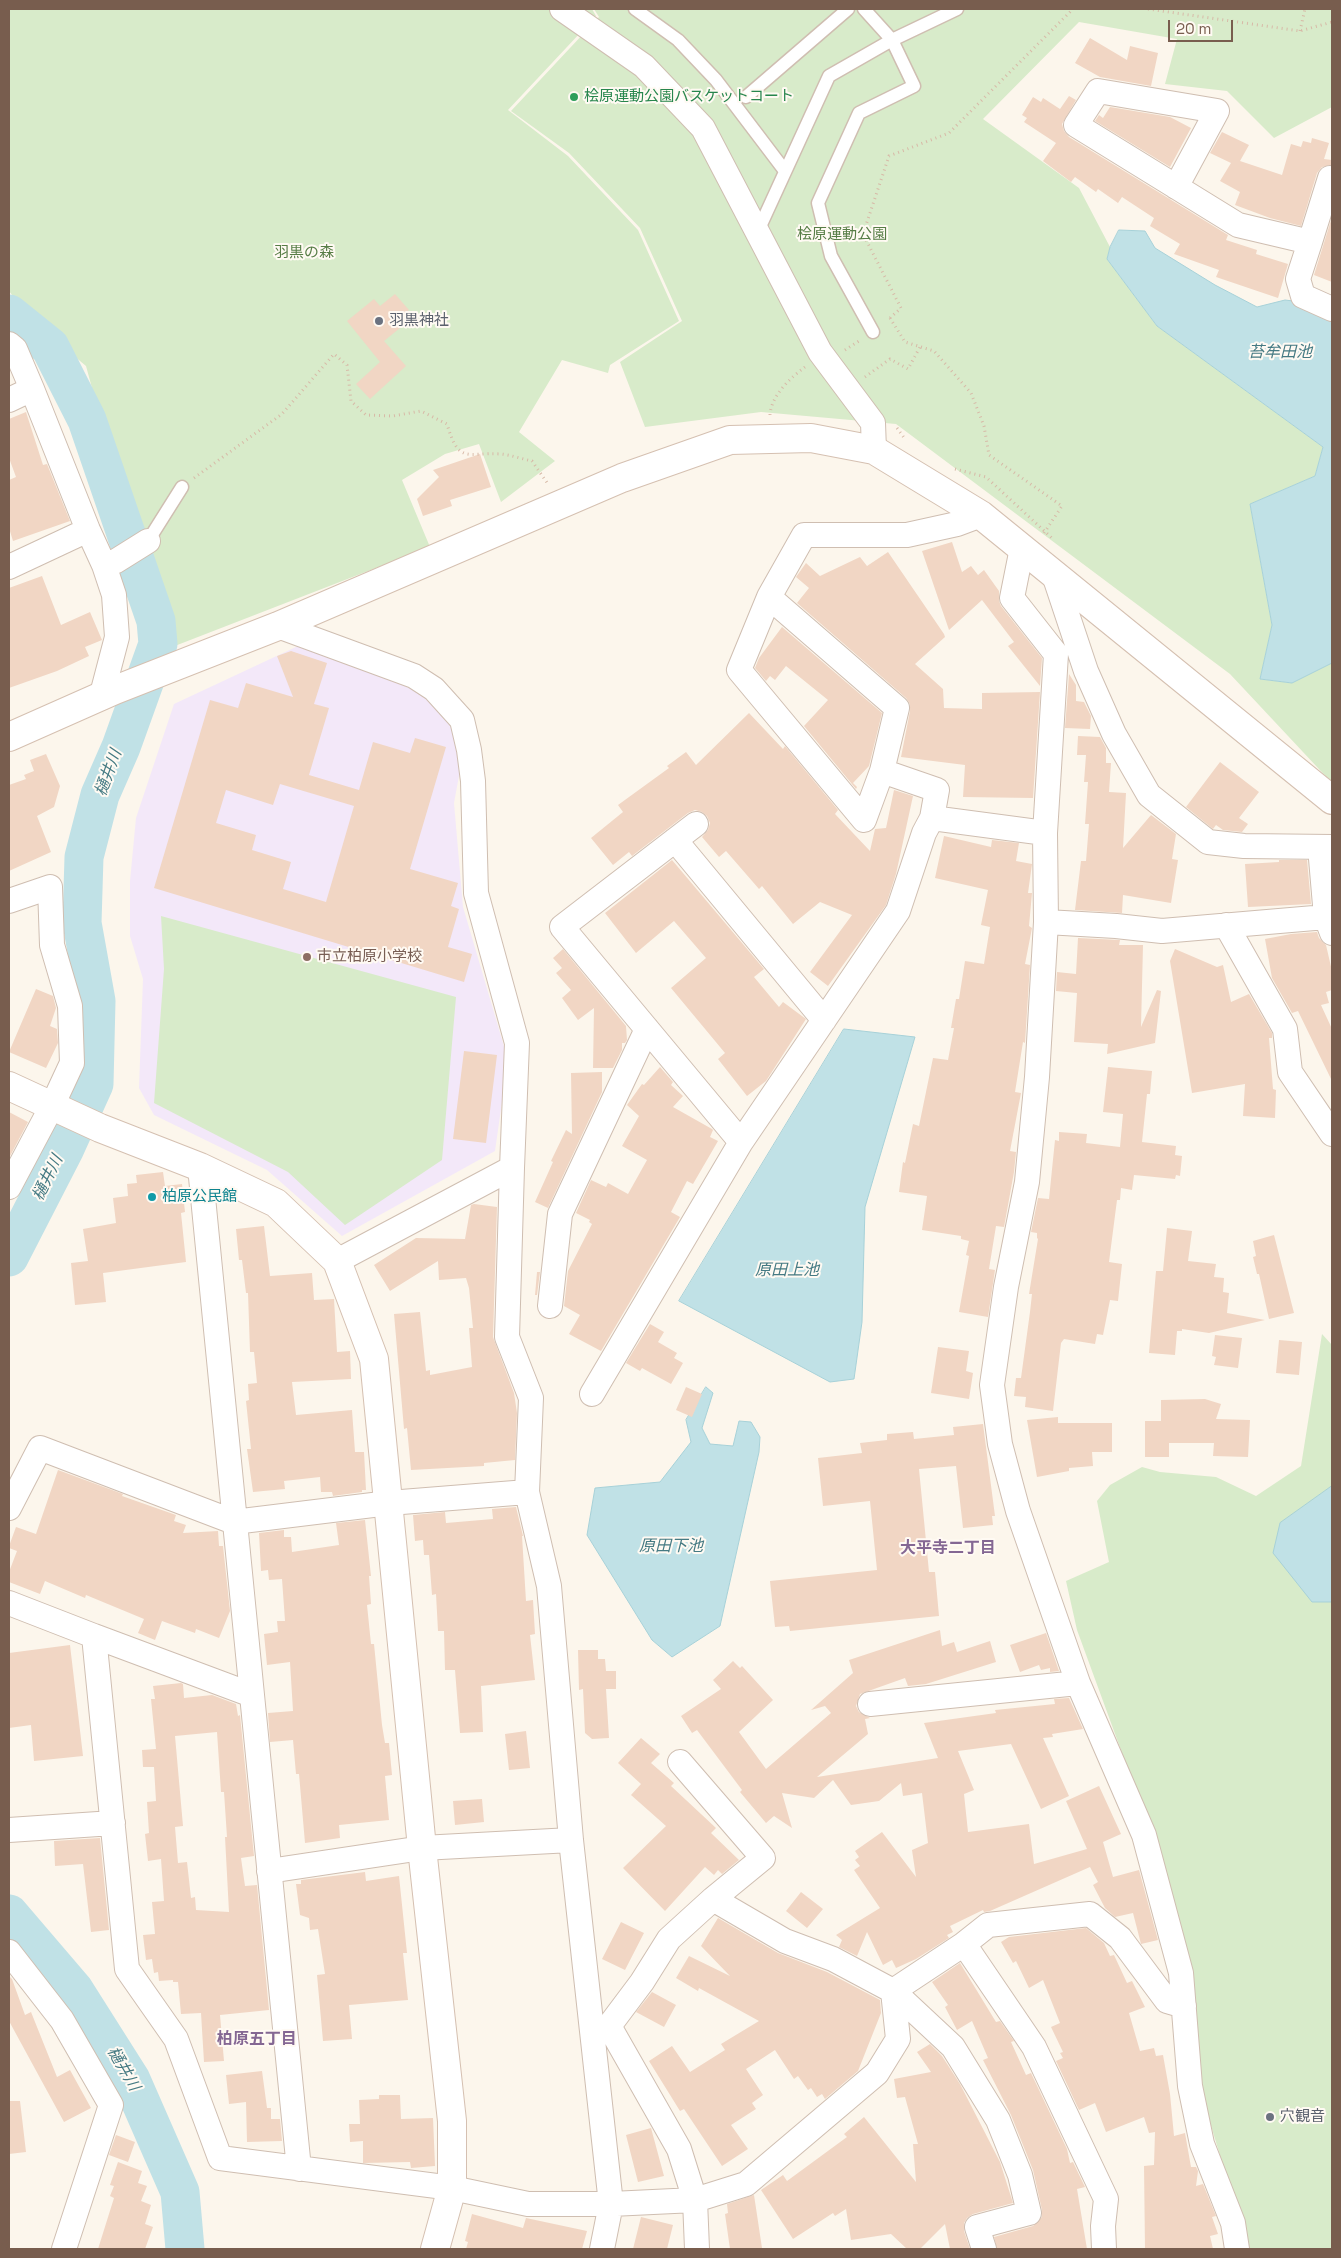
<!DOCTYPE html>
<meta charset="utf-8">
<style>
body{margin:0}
#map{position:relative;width:1341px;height:2258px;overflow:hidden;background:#fcf6ec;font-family:"Space Grotesk",sans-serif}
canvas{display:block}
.frame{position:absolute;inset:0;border:10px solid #785d4e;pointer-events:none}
.scale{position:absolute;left:1168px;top:20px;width:65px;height:22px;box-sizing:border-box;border:2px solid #785d4e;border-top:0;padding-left:6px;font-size:15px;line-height:18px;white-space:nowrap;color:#785d4e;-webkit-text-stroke:4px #fffaf3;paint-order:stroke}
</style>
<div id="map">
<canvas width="1341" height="2258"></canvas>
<div class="frame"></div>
<div class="scale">20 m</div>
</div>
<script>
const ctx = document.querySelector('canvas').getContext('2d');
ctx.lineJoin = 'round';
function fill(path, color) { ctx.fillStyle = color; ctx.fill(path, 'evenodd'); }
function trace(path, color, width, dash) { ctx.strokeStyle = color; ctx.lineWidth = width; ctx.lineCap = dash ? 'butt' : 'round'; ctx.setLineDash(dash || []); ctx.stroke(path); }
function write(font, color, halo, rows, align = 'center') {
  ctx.font = font + ' "Space Grotesk","Noto Sans JP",sans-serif'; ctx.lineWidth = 4; ctx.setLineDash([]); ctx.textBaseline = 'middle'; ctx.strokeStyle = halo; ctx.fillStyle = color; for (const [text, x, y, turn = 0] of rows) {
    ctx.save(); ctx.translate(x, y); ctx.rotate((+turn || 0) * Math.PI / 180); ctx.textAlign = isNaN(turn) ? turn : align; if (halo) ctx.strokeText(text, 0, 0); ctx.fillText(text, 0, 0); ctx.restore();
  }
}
fill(new Path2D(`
 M298 646 409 685 437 707 451 727 463 754 454 803 463 907 508 1060 495 1151 342 1236 267 1170 154 1115 139 1088 143 979 130 936V881L136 818 174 704Z`), '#f3e8f9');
fill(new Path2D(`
 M9 9H592L596 16 508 110 568 156 638 230 679 321 610 365 608 373 562 360 519 432 555 461 501 502 479 444 445 454 402 480 430 547 167 649 169 616 117 480 86 366 31 320 9 291Z
 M594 9H1332V107L1274 138 1227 91 1165 84 1177 39 1079 22 983 119 1079 188 1110 247 1107 259 1157 326 1323 447 1315 476 1250 504 1272 625 1260 679 1292 683 1332 663V783L1230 674 896 424 761 412 645 427 620 362 682 321 640 228 569 153 511 111 599 17Z
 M161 916 456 997 442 1160 345 1225 288 1172 154 1103 164 969Z
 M1322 1334 1332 1345V2249H1245L1240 2222 1200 2089 1151 1832 1077 1630 1066 1581 1109 1562 1097 1501 1110 1485 1142 1467 1160 1472 1216 1477 1256 1496 1301 1466Z`), '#d8ebca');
const water = new Path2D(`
 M1119 230 1145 231 1155 248 1215 285 1257 307 1285 300 1301 302 1332 317V663L1292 683 1260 679 1272 625 1250 504 1315 476 1323 447 1157 326 1107 259 1110 247Z
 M844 1029 915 1037 865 1207 862 1322 854 1379 830 1382 679 1301Z
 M706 1387 713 1393 702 1428 710 1444 733 1446 739 1421 751 1422 760 1437 759 1452 720 1626 672 1657 652 1640 587 1535 595 1488 660 1482 691 1442 686 1420Z
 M1332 1486V1602H1312L1273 1553 1280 1523Z`);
fill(water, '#c0e1e6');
trace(water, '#a7d1d8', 1);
trace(new Path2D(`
 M9 314 50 347 87 420 156 621 158 644 121 747 100 795 84 857 82 923 96 1001 94 1084 65 1148 9 1257
 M9 1914 74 1990 131 2080 180 2192 185 2249`), '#c0e1e6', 39);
fill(new Path2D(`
 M1090 38 1127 60 1130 46 1158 53 1151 86 1100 77 1075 63Z
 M1069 96 1076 100 1062 124 1064 131 1069 137 1228 235 1226 240 1257 250 1256 254 1288 264 1278 298 1216 277 1219 270 1174 254 1180 244 1150 226 1154 218 1122 197 1118 203 1098 189 1096 192 1075 177 1071 182 1043 161 1056 143 1024 122 1027 118 1022 115 1033 97 1041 102 1043 98 1060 109Z
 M1110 107 1170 117 1191 128 1170 167 1095 121 1099 115 1103 118Z
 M1222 132 1249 145 1240 161 1282 175 1291 144 1301 147 1303 141 1311 143 1312 138 1329 143 1324 159 1332 160V165L1322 167 1317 173 1301 226 1270 218 1235 205 1240 192 1220 181 1231 163 1210 153Z
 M1332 217V282L1314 275Z
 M395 294 409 310 394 321 400 328 384 341 406 366 370 399 356 384 380 362 347 321 374 299 380 306Z
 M26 412 43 465 47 464 70 521 13 541 9 528V480L16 477 9 458V419Z
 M480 454 491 487 450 500 452 506 423 516 417 499 439 477 433 470Z
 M952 542 962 572 971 566 978 575 984 570 999 591V601L1001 606 1042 658 1040 686 1008 646 1014 642 982 600 949 630 922 551Z
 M888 552 944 634 945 637 915 664 943 689 944 708 982 709V693L1040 692 1033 798 963 797 965 765 901 757 910 711V704L906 698 797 603 809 588 796 577 806 563 820 576 860 557 867 566Z
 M42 576 61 625 90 612 102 640 85 647 89 656 57 671 9 688V588Z
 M782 627 882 713 869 766 853 783 857 787 856 789 804 726 828 700 786 666 775 680 770 676 766 681 755 668 759 658Z
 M291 651 327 663 314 704 329 708 309 775 359 790 373 742 410 753 415 738 446 747 410 869 458 883 451 906 459 909 448 947 472 954 464 982 154 888 210 700 238 708 246 683 293 697 277 656ZM280 784 354 806 326 902 283 889 291 862 252 850 256 835 216 823 226 790 273 805Z
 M1069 674 1076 685V701L1084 702 1091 716 1090 729 1065 728Z
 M749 713 783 749 785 746 838 810 835 814 870 851 875 829 886 828 894 790 913 796 896 874 886 905 828 986 810 972 852 915 820 902 793 924 762 886 759 889 726 851 719 857 702 837 708 830 710 823 707 816 702 812 695 810 688 813 632 856 629 852 613 865 591 838 623 812 618 805 669 768 667 766 686 752 696 765Z
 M1078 736 1100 737 1106 748V763H1111L1109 792 1126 793 1123 848 1151 815 1176 834 1172 859 1178 860 1171 903 1123 895 1122 913 1075 910 1081 861H1086L1089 824H1085L1088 782H1084L1086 755H1077Z
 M46 754 60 786 54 807 37 816 51 852 9 871V785L26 779 24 775 34 771 30 760Z
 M1220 762 1259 792 1239 818 1248 824 1242 832 1223 830 1216 825 1213 829 1186 807Z
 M944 836 991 847 992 840 1019 843 1016 861 1032 864 1028 893H1032L1029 926 1032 928 1025 964 1030 965 1025 1043 1023 1042 1015 1092 1021 1093 1010 1151 1016 1152 1014 1172 1004 1227 996 1226 989 1269 995 1270 988 1317 959 1312 969 1256 966 1255 969 1241 961 1239V1236L922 1230 927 1196 899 1192 903 1162 905 1163 913 1124 919 1126 933 1058 948 1060 954 1028H951L956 999H959L965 961 984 964 990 927 981 925 988 890 935 878Z
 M672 860 764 969 754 977 779 1007 783 1002 806 1019 766 1081 747 1096 718 1059 725 1053 671 988 706 958 674 921 636 953 605 913Z
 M1279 860H1307L1311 904 1248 907 1245 864 1279 862Z
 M1317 932 1319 938 1326 945 1332 971V990L1326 992 1329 1003 1321 1005 1332 1029V1081L1298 1011 1292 1013 1272 978 1265 939 1291 934Z
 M1078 938 1120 940 1119 945H1143L1141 1027 1157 990 1161 991 1155 1043 1107 1054 1108 1044 1074 1042 1077 993 1056 991 1057 972 1076 974Z
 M563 949 626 1026 627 1040 625 1043H622V1050L613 1068H593L594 1008 578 1020 562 998 571 990 556 973 562 968 553 958Z
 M1175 949 1217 967 1223 965 1231 1002 1249 994 1272 1033V1038H1269L1273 1089 1276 1090 1275 1118 1243 1116 1245 1084 1192 1093 1170 961Z
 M36 989 53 996 56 1008 50 1026 57 1029 58 1043 46 1068 9 1052Z
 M464 1051 497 1055 486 1143 453 1139Z
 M660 1067 673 1082 671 1085 683 1096 673 1107 712 1129 713 1130 710 1137 718 1141 693 1184 687 1181 671 1212 680 1217 601 1351 569 1334 580 1315 564 1306 568 1271 592 1224 589 1222 590 1220 576 1213 591 1180 606 1187 608 1183 628 1194 647 1160 622 1146 639 1116 627 1105 642 1084 644 1085Z
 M1108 1067 1152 1071 1150 1094H1147L1142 1142 1176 1146 1175 1155 1182 1156 1180 1176 1176 1175 1175 1179 1134 1175 1132 1190 1121 1188 1120 1200H1117L1109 1262 1122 1264 1118 1301 1110 1300 1103 1335 1097 1334 1095 1344 1064 1339 1061 1343 1053 1411 1025 1407 1026 1397 1014 1396 1016 1378H1021L1030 1312 1032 1294H1029L1038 1239 1037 1238V1233L1031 1232 1038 1198 1049 1199 1055 1140 1059 1141V1132L1087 1134 1086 1143 1120 1147 1123 1114 1103 1112Z
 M602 1072V1092L548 1208 535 1202 553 1162 551 1161 566 1130 572 1134 571 1073Z
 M9 1112 28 1122 9 1158Z
 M163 1172 165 1186 182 1184 185 1212 181 1213 186 1262 103 1273 106 1302 75 1305 71 1263 88 1261 83 1229 116 1223 113 1198 128 1196 127 1184 137 1183 136 1175Z
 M474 1204 497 1207 493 1337 514 1393 517 1413 515 1460 484 1463V1466L411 1470 407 1428 404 1429 394 1314 420 1312 426 1371 430 1370V1375L472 1367 469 1328H473L469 1288 466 1278 439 1280 438 1261 390 1291 374 1265 416 1238 465 1239 471 1205Z
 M264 1226 270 1276 312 1273 314 1300 334 1299 337 1352 350 1351 351 1379 292 1382 296 1415 352 1410 355 1452H364L366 1490H362V1492L333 1496 332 1492H321L320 1477 284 1481 285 1489 253 1492 247 1449H251L246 1401 249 1400 248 1384 257 1383 254 1352H250L248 1293H246L242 1260H239L236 1229Z
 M1167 1228 1192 1231 1188 1261 1216 1264 1214 1277 1224 1278 1223 1292 1229 1293 1227 1313 1265 1320 1209 1333 1182 1329V1331H1177L1175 1355 1149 1353 1156 1271H1163Z
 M1274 1235 1294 1313 1269 1319 1259 1274H1257L1253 1257 1256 1256 1253 1241Z
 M537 1272H540L537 1295H535Z
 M650 1324 664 1332 658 1342 677 1353 674 1358 683 1363 671 1384 642 1368 640 1371 626 1363Z
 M1215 1335 1242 1338 1238 1368 1214 1365 1216 1357 1212 1356Z
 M1279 1340 1302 1342 1299 1375 1276 1373Z
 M938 1347 969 1351 966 1371 973 1373 969 1399 931 1393Z
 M686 1387 702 1394 692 1417 676 1410Z
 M1205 1399 1221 1404 1216 1419 1250 1420 1248 1457 1213 1456 1214 1443H1169V1457H1145V1421H1161V1400Z
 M1058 1417V1423H1112V1452H1092L1093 1466 1069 1468V1471L1037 1477 1027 1420Z
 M983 1424 995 1516H992L993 1525 963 1528 956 1466 919 1469 929 1572H935L939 1616 790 1631 789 1626 775 1627 770 1581 877 1570 870 1501 823 1506 818 1458 862 1453 860 1443 887 1440V1434L913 1432 914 1439 954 1435 953 1427Z
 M58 1470 123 1494 122 1496 176 1515 174 1521 186 1525 183 1533 218 1531 219 1546H223L230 1611 219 1638 196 1629 195 1633 162 1621 155 1640 138 1633 144 1619 86 1595 85 1598 45 1581 40 1594 9 1582V1572L17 1551 9 1548V1546L16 1527 36 1534Z
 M516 1507 523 1536H522L526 1601 533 1600 535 1634 530 1635 535 1680 481 1686 483 1732 460 1733 455 1670H445L444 1631H438L436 1594 432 1595 429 1555H424L423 1540 415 1541 413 1515 445 1512 446 1523 493 1519 492 1509Z
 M365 1520 371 1576H369L371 1604 367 1605 371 1644H374L382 1725 385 1743H389L392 1775 385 1776 389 1820 339 1825 340 1838 305 1843 299 1774H296L293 1740 270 1742 268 1713 293 1711 290 1662 267 1665 264 1634 278 1632 277 1621H285L282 1579 269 1580 268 1570 261 1571 259 1533 284 1530V1537H291L292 1552 339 1545 336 1523Z
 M940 1630 942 1646 954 1642 957 1652 990 1641 996 1662 926 1684 908 1686 905 1678 860 1694 856 1706 859 1712 870 1718 865 1719 868 1734 817 1777 938 1758 924 1723 996 1713 995 1710 1055 1704 1054 1699 1069 1698 1083 1729 1052 1734 1053 1737 1043 1738 1069 1796 1041 1809 1011 1744 958 1751 974 1790 964 1794 968 1832 1029 1824 1034 1864 1087 1849 1066 1801 1099 1786 1121 1834 1103 1842 1113 1877 1139 1870 1158 1940 1141 1944 1133 1913 1115 1917 1105 1908 1093 1885 1098 1882 1090 1867 990 1911 984 1912 983 1910 950 1926 953 1932 947 1935 949 1938 916 1959 896 1968 892 1960 883 1965 867 1932 857 1956 839 1947 842 1940 836 1935 880 1908 854 1870 860 1866 855 1860 859 1857 855 1851 882 1832 916 1877 912 1850 928 1843 922 1793 903 1796 901 1783 879 1801 851 1805 833 1780 814 1798 782 1793 792 1828 774 1816 766 1823 740 1792 742 1790 697 1730 692 1733 681 1716 721 1689 713 1680 733 1661 740 1668 742 1666 773 1700 739 1732 766 1769 831 1713 825 1706 811 1710 853 1673 849 1660Z
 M1046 1633 1059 1671 1050 1672V1668L1041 1670 1039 1665 1020 1672 1010 1645Z
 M70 1645 83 1756 34 1761 31 1725 9 1728V1653Z
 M578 1650H598V1659H605L606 1671H616V1689H606L609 1738 592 1739 585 1733 583 1689 579 1690Z
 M181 1683 183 1684 184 1698 212 1695 236 1704 238 1716 240 1715 254 1856 241 1858 245 1886 257 1885 269 2010 220 2015 224 2061 204 2062 201 2013 181 2014 178 1982H173V1980L159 1981 158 1972 154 1973 152 1959 146 1960 143 1935 155 1934 152 1902 164 1901 161 1859 148 1861 145 1834 149 1833 147 1802 156 1801 154 1767H143L142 1750 156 1749 151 1699H155L153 1686ZM217 1732 221 1792H224L227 1837H225L229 1912 196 1910 195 1897 191 1898 187 1862 178 1863 175 1827 183 1826 175 1736Z
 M526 1731 530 1768 509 1770 505 1734Z
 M641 1738 660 1754 651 1763 674 1783 671 1786 716 1828 711 1833 739 1860 722 1874 718 1870 714 1875 705 1867 665 1911 623 1868 666 1826 631 1795 641 1784 618 1763Z
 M482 1799 484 1822 455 1825 453 1801Z
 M100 1838 109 1930 91 1932 83 1864 55 1866 54 1841Z
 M365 1872 366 1881 399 1876 407 1953H403L408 2000 349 2005 352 2039 323 2041 317 1975 325 1974 318 1929 310 1930 309 1918 300 1915 296 1884H301V1880Z
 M801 1892 823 1909 807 1928 786 1911Z
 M718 1918 778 1953 827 1972 880 2000 881 2013 858 2071 825 2099 822 2094 817 2097 811 2088 808 2090 798 2076 794 2079 775 2050 746 2069 763 2095 752 2103 756 2109 731 2125 748 2149 722 2166 684 2109 680 2111 649 2061 672 2046 690 2072 725 2050 721 2044 759 2021 699 1988 698 1991 676 1978 689 1956 730 1976 701 1946Z
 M621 1922 644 1933 625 1970 602 1959Z
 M1086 1928 1104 1943 1110 1956 1114 1955 1127 1983 1132 1981 1145 2007 1129 2013 1140 2051 1154 2048 1156 2056 1163 2055 1170 2094 1174 2136 1185 2133 1191 2167H1196L1198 2171 1196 2186 1203 2184 1216 2216 1212 2217 1218 2234 1210 2236 1213 2249H1145L1144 2166 1154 2165 1155 2132 1149 2133 1144 2117 1106 2132 1095 2103 1079 2110 1056 2061 1063 2058 1060 2053 1063 2052 1051 2027 1060 2023 1043 1980 1029 1988 1016 1961 1013 1963 1001 1942 1009 1937Z
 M960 1963 996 2022 1000 2021 1014 2041 1011 2042 1026 2075 1031 2073 1067 2149 1070 2163 1073 2162 1085 2187 1077 2189 1087 2249H997L994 2237 1033 2226 1042 2217V2210L1033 2170 1011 2115 983 2060 988 2058 972 2021 957 2030 945 2007 948 2005 932 1982Z
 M9 1976 12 1979 25 2015 31 2012 57 2077 70 2070 91 2108 64 2122 9 2021Z
 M652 1992 676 2005 664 2027 636 2012Z
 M930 2044 942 2056 960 2084 1000 2162 1013 2203 973 2214 967 2218 964 2223V2231L970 2249H950L945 2224 920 2249H907L891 2234 851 2240 846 2209 835 2216 833 2213 793 2239 761 2190 783 2175 787 2181 847 2137 844 2134 864 2117 916 2182 913 2144H918L905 2097 897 2098 894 2079 931 2072 917 2052Z
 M262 2071 267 2108H271V2119H280L282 2141 247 2142 246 2102 229 2104 226 2075Z
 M379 2095H400L401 2119 433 2118 435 2166 411 2168 410 2162 363 2163V2141L350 2142 349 2124H360L359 2100 379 2099Z
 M9 2101H20L26 2152 9 2154Z
 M651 2128 664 2176 638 2182 626 2135Z
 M116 2135 135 2142 128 2162 109 2155Z
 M118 2162 142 2171 138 2183 147 2186 141 2201 151 2205 145 2224 153 2227 145 2249H98L114 2198 110 2196 114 2186 110 2185Z
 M754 2195 762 2248 730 2249 725 2214 728 2213 727 2204Z
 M472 2214 523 2228 526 2218 587 2231 582 2249H466L468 2242 465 2241Z
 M641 2217 673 2225 667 2249H633Z`), '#f1d6c4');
const lane = new Path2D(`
 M635 9 678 40 716 80 785 171
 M864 9 892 40 914 86 859 113 818 203 831 256 873 332
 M746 97 848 9
 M758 231 829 76 892 40 957 9
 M148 541 182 487`);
const street = new Path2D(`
 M562 9 644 66 703 128 820 352 873 423 874 450
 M1176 187 1217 111 1098 91 1076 125 1238 225 1310 242 1298 279 1303 296 1332 309
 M1310 242 1330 178 1332 179
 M9 344 15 349 32 389 88 530 104 565 114 595 117 637 101 698
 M9 400 32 389
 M1022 548 1012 598 1056 654 1045 833 1046 922 1037 1077 1027 1182 1006 1287 992 1385 1000 1444 1018 1511 1078 1683 1144 1835 1181 1973 1190 2086 1202 2144 1233 2223 1237 2249
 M104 565 116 561 148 541
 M9 567 88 530
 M1054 575 1086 671 1114 734 1149 795 1208 842 1244 846 1332 847
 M769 597 739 670 864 820 882 771
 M278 626 414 676 434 689 462 720 469 750 473 781 476 893 517 1043 512 1168 337 1261
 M932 818 937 790 882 771 897 708 769 597 804 535H907L957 524 981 515
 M696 824 562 927 741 1142
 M675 840 824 1020
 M1320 847 1326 917 1332 933
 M9 901 50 887 52 945 70 1006 72 1063 52 1106 9 1187
 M1046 922 1116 926 1162 931 1326 917
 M1226 925 1285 1029 1290 1072 1332 1134
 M200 1167 252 1695
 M512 1168 507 1337 531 1398 527 1492 549 1586 571 1840 611 2204 602 2249
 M550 1306 560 1214 647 1029
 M592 1394 741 1142 898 911 924 833 932 818 1045 833
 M9 1508 40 1448 234 1522 389 1503 527 1492
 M9 1603 94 1636 127 1969 176 2039 220 2158 452 2188 528 2204H611L695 2200 746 2184 877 2073 898 2039 893 1991
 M94 1636 252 1695 299 2169
 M870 1704 1078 1683
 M680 1762 763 1858 713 1899 785 1941 833 1959 893 1991 964 1944 1034 2047 1106 2199 1103 2226 1104 2249
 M9 1830 113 1823
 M269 1871 422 1848 571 1840
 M964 1944 988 1925 1090 1914 1120 1938 1167 2001 1184 2006
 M9 1952 62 2020 111 2105 64 2249
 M893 1991 953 2047 998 2120 1020 2175 1029 2213 977 2227 984 2249
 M697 2249 695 2200 679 2149 609 2026 642 1982 669 1939 713 1899`);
const secondary = new Path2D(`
 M9 737 115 690 278 626 622 478 730 440 811 438 874 450 981 515 1332 800
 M9 1086 100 1128 200 1167 276 1203 337 1261 374 1359 422 1848 452 2121V2188L435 2249`);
trace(lane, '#cfbeb1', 15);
trace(street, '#cfbeb1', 26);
trace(secondary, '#d5c0b1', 30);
trace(new Path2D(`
 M1148 9 1300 31 1332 22
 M1300 31 1305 9
 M890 318 901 308 863 234 889 156 949 133 1073 9
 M890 318 905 342 934 351 971 393 984 426 989 455 1062 506 1044 533
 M845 350 859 341
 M865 377 890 359 908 369 920 347
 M770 415C771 396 790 378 805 367
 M897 428 905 439
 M955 469 986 477 1053 539
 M194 478 282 414 334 354 347 365 351 401 366 415 393 416 421 411 447 424C459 465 467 452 501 454 511 455 522 459 532 461L548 484`), '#d7b9a7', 3, [1, 4]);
trace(lane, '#fff', 12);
trace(street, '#fff', 24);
trace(secondary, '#fff', 28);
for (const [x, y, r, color] of [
 [574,97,5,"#2e9e5b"],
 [379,321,5,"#6b7280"],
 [307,957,5,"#8d6e63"],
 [152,1197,5,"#0f9aa8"],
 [1270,2117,5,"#6b7280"]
]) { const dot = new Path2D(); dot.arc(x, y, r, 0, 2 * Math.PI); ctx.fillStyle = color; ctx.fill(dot); trace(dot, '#fffaf3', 2); }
write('15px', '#27864d', '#fffaf3', [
 ["桧原運動公園バスケットコート",584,97]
], 'left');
write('15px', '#577d46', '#fffaf3', [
 ["桧原運動公園",842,235],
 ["羽黒の森",304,253]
]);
write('15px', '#5b616d', '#fffaf3', [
 ["羽黒神社",389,321],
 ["穴観音",1280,2117]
], 'left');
write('15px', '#785e54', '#fffaf3', [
 ["市立柏原小学校",317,957]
], 'left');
write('15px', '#0d838f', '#fffaf3', [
 ["柏原公民館",162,1197]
], 'left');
write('italic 16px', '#457a83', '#fffaf3', [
 ["苔牟田池",1280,353],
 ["樋井川",109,773,-70],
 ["樋井川",48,1178,-64],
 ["原田上池",787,1271],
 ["原田下池",671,1547],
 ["樋井川",123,2069,60]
]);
write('bold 16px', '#846793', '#fffaf3', [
 ["大平寺二丁目",948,1549],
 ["柏原五丁目",257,2040]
]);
</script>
